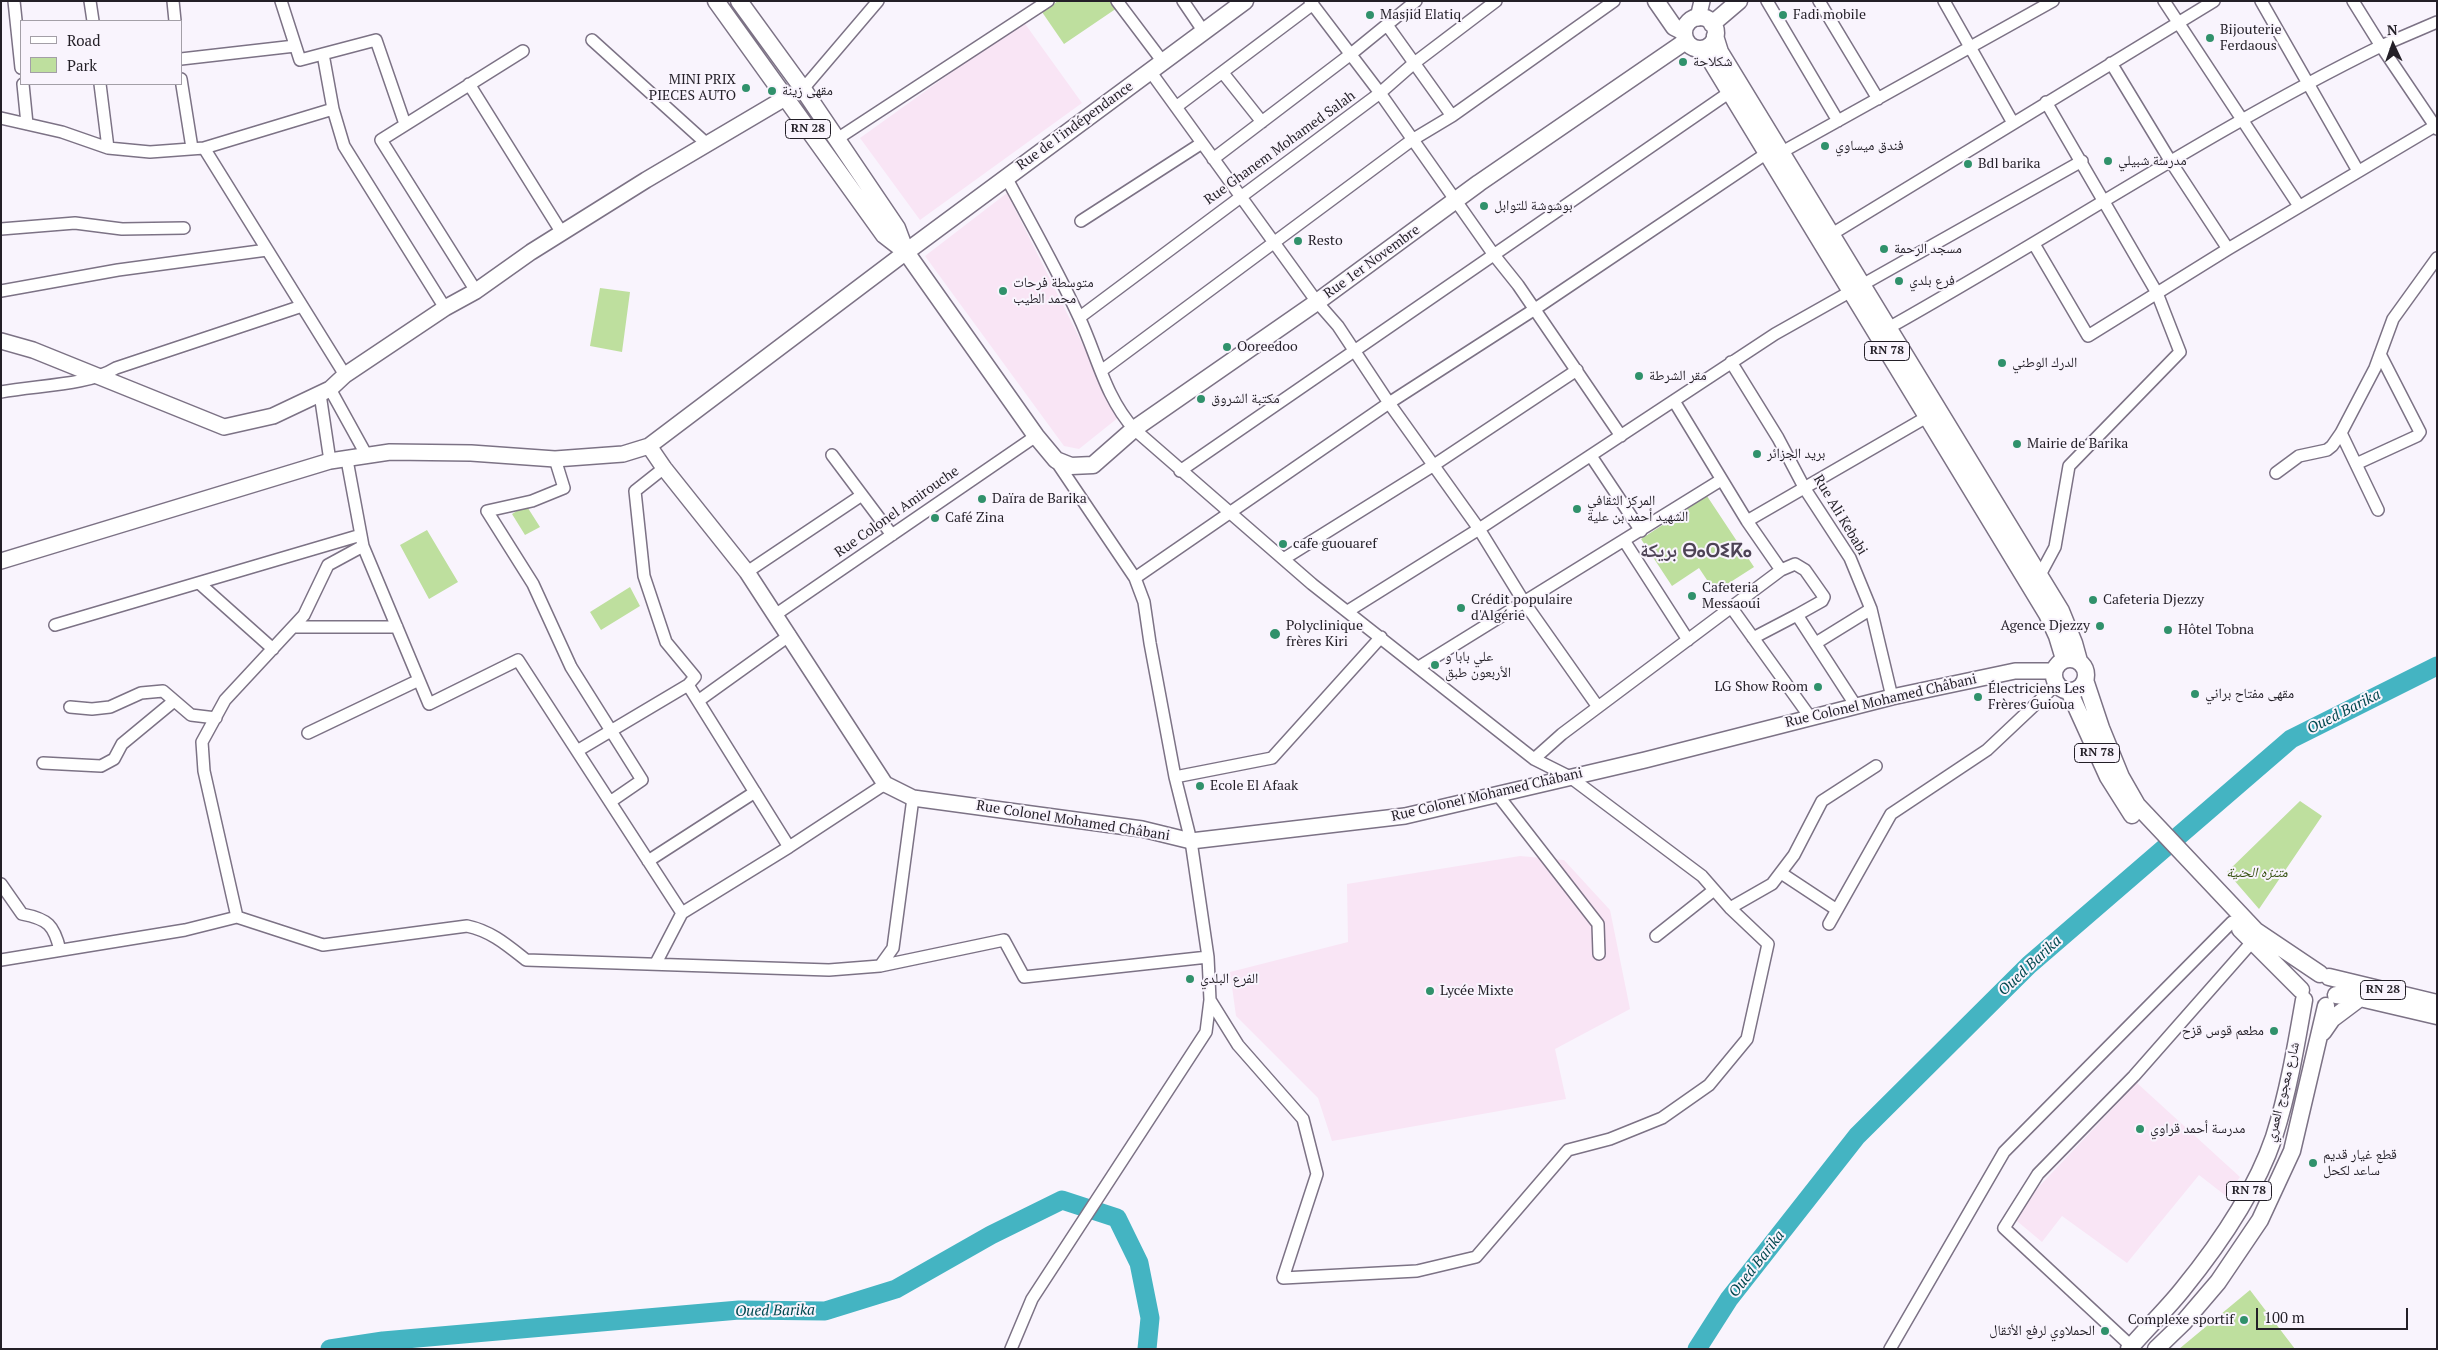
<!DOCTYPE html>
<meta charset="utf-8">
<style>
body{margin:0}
#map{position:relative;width:2438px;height:1350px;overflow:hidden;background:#f9f4fd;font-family:"PT Serif",serif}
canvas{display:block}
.frame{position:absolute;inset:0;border:2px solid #231f27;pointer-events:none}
.legend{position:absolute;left:20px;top:20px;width:162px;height:65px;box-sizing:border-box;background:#f9f4fd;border:1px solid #a39fa7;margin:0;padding:6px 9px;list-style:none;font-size:15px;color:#231f27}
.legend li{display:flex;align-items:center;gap:10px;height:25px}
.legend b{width:25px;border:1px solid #a39fa7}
.north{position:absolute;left:2368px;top:20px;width:50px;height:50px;-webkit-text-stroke:4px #f9f4fd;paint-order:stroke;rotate:357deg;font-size:14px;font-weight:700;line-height:20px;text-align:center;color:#231f27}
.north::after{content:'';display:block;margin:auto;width:18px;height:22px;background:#231f27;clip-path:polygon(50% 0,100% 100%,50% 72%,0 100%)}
.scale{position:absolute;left:2256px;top:1308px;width:152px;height:22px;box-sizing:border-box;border:2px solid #231f27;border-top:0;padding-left:6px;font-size:15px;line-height:18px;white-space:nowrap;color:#231f27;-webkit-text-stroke:4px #f9f4fd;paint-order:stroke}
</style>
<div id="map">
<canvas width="2438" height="1350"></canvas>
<div class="frame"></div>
<ul class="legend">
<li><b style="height:6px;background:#fff"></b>Road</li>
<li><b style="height:14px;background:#bedf9e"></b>Park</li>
</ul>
<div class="north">N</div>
<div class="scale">100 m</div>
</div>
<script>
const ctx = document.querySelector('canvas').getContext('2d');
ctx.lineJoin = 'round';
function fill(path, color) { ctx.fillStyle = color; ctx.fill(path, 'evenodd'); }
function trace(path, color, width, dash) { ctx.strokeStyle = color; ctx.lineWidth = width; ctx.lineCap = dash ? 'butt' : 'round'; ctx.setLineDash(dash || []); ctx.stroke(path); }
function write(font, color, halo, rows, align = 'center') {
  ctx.font = font + ' "PT Serif","Noto Naskh Arabic","Noto Sans Tifinagh",serif'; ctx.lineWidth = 4; ctx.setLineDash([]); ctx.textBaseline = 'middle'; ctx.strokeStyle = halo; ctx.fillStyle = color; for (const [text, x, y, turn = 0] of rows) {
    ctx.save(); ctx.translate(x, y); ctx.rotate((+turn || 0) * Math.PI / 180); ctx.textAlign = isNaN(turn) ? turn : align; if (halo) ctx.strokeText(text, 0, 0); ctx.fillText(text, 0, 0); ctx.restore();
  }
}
fill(new Path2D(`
 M1023 21 1082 103 920 220 860 138Z
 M1007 193 1119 417 1079 449 1064 446 925 256Z
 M1520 856 1564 860 1610 910 1630 1009 1555 1049 1566 1099 1332 1141 1318 1098 1236 1016 1230 972 1348 942 1347 884Z
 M2137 1083 2240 1177 2226 1196 2199 1175 2127 1263 2062 1216 2042 1242 2011 1216Z`), '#f9e5f5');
fill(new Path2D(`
 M1058 1H1117L1120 6 1064 44 1042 12Z
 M600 288 630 292 622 352 590 346Z
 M1707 496 1754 567 1715 592 1699 568 1672 586 1641 539Z
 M526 505 540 527 525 535 512 514Z
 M427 530 458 582 429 599 400 545Z
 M630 587 640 606 601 630 590 612Z
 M2300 801 2322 816 2259 909 2227 872Z
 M2250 1290 2295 1349H2179Z`), '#bedf9e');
trace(new Path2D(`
 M330 1349 383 1341 739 1310 825 1311 896 1289 991 1235 1062 1200 1117 1218 1139 1263 1150 1318 1147 1349
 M1697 1349 1729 1299 1857 1136 2029 965 2291 739 2437 666`), '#44b4c2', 19);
const street = new Path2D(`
 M14 1 21 68
 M90 1 93 21
 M173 1 175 21
 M281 1 300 60 376 40 405 124
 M1117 1 1163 62
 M1183 1 1204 32
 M1310 1 1380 93 1494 255 1518 285 1621 436
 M1767 1 1838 121
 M1819 1 1878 99
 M1944 1 2013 123
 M2164 1 2299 206
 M2261 1 2358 171
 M2353 1 2381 46 2437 22
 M1387 25 1452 116
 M592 40 707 144
 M323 54 333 109 344 146 445 308
 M181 59 295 46
 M2111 63 2171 162 2228 249
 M1150 71 1317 302 1338 326 1389 403 1479 529 1524 602 1721 480
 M1223 73 1262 122
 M181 79 192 148
 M23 84 27 124
 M100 84 108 148
 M469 84 562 233
 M785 98 803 89 878 1
 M1176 107 1313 4
 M1 118 62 132 108 148 150 152 204 148 333 109
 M837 139 1048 1
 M204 148 345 375
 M1782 152 2053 1
 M1213 159 1351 54 1416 1
 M1006 177C1031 224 1057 269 1079 317 1097 355 1105 397 1134 429L1312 584 1534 759 1570 777 1702 876 1730 908 1768 944 1747 1039 1709 1085 1662 1118 1610 1139 1568 1150 1476 1257 1417 1271 1283 1278 1317 1174 1303 1119 1238 1045 1210 1000
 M1081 221 1202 143
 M1 229 75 223 122 229 184 228
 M1832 234 2214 1
 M2034 244 2088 336 2228 249 2435 126
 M1 291 118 270 267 250
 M476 291 381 140 523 51
 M1080 317 1380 93 1413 64 1496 1
 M1890 327C2054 235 2212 129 2381 46L2437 129
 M1731 362 1778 438 1805 489 1850 558 1871 609 1892 697
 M1101 371 1412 140 1452 116 1614 1
 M330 389 367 456
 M1 392C36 385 87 386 116 368L302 306
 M320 394 330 461
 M1674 401 1747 521
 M2341 433 2378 510
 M832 455 892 535
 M1591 456 1641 531
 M555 459 564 488 532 501 487 511 533 584 571 667 642 780 610 802
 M347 460 363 546 328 565 304 615 225 700 202 742 204 771 237 917 323 945 467 926C491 931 507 945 526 960L829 970 880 966 1004 940 1024 977 1208 957
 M2356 464 2417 436 2420 432 2380 354
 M664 468 635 491 644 576 666 642 695 677 688 685 698 701
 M1180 471 1730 92
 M2276 473 2299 456 2327 450 2332 446 2341 433 2375 368 2393 319 2437 258
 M1625 542 1688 640
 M363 546 429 704 518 660 682 913
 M1285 558 1434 465 1577 370
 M1781 570 1747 521 1932 414
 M747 572 862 495
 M2040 575 2055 547 2069 466 2180 352 2157 293 2046 102
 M1135 578 1389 403 1535 309 1767 153
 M199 583 273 649
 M1731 607 1810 717
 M1348 611 1479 529 1775 334 2082 161
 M775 615 1036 436
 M55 625 361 535
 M293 627H397
 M1753 638 1797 615 1856 706
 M1816 643 1871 609
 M1419 667 1524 602 1598 707
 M70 707 92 709 110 707 141 693 163 691 191 715 216 718
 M308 733 419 680
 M577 751 688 685
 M1534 759 1562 734 1781 570 1795 564 1805 570 1824 597 1822 601 1797 615
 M43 763 101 766 114 759 122 744 174 701
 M1175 777 1272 758 1381 637
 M1497 794 1598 924 1599 954
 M789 847 698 701 790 635
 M648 861 755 792
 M1781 873 1837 910
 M1 884 22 914C48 919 54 925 60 950
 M1730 908 1772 884 1794 855 1822 801 1876 766
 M1829 924 1891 814 1987 750 2057 684
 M1656 936 1714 890
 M1 960 185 930 237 917
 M656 963 682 913 789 847 885 784
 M880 966 893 948 913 798
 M2131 1346 2004 1228 2038 1174 2134 1076 2252 942
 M1011 1349 1032 1299 1206 1032 1210 1000 1208 957 1191 841 1175 777 1150 643 1144 602 1135 578 1056 461
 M1890 1349 2004 1152 2232 922`);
const secondary = new Path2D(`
 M1698 18 1702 1
 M1 341 33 350 224 427 273 416 330 389 345 375 445 308 476 291 531 252 646 180 785 98
 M649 446 664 468 747 572 885 784 913 798 1142 829 1191 841 1405 816 1645 760 1892 697 2015 671H2054
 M1 561 330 461 390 452 471 453 555 459 623 454 649 446 906 252`);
const primary = new Path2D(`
 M716 1 884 235 906 252 1036 436 1056 460 1071 466 1093 465 1134 429 1317 302 1479 183 1686 41
 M739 1 803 89 897 228 906 252
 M1656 1 1674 27 1684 32
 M1684 33a16 16 0 1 1 32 0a16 16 0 1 1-32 0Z
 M1712 24 1739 1
 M1715 36 1720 52 2061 611 2074 643 2079 661
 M1699 49 1711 61 2047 614 2057 636 2064 659
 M906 252 1245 1
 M2054 675a16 16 0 1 1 32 0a16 16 0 1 1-32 0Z
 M2085 680 2101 728 2121 777 2137 805 2256 931 2320 974
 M2069 691 2108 777 2132 815
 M2240 929 2301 990
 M2329 977 2437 1003
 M2336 995 2360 998 2437 1016
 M2323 1032 2332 1019 2360 998
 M2129 1349C2146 1329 2166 1310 2182 1290 2217 1247 2256 1190 2274 1137 2288 1093 2296 1046 2304 1000
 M2156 1349 2183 1323 2218 1282 2260 1220 2292 1151 2326 1006`);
trace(street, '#7c7285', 14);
trace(secondary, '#7c7285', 18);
trace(primary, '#7c7285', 19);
trace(street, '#fff', 11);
trace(secondary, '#fff', 15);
trace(primary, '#fff', 16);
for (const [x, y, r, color] of [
 [1370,15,5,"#30916b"],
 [1783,15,5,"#30916b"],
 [2210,38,5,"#30916b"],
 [1683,62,5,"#30916b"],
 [746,88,5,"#30916b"],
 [772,91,5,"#30916b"],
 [1825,146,5,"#30916b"],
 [2108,161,5,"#30916b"],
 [1968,164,5,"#30916b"],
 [1484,206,5,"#30916b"],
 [1298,241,5,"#30916b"],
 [1884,249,5,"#30916b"],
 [1899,281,5,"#30916b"],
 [1003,291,5,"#30916b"],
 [1227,347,5,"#30916b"],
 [2002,363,5,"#30916b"],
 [1639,376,5,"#30916b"],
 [1201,399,5,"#30916b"],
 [2017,444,5,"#30916b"],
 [1757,454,5,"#30916b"],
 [982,499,5,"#30916b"],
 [1577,509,5,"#30916b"],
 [935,518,5,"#30916b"],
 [1283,544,5,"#30916b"],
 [1692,596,5,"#30916b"],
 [2093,600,5,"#30916b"],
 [1461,608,5,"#30916b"],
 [2100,626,5,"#30916b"],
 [2168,630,5,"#30916b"],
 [1275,634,6,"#30916b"],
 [1435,665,5,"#30916b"],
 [1818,687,5,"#30916b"],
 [2195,694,5,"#30916b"],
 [1978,697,5,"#30916b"],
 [1200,786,5,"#30916b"],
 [1190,979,5,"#30916b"],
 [1430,991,5,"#30916b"],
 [2274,1031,5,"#30916b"],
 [2140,1129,5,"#30916b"],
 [2313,1163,5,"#30916b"],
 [2244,1320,5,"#30916b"],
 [2105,1331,5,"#30916b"]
]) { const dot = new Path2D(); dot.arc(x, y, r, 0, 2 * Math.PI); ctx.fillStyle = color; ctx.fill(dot); trace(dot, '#f9f4fd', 2); }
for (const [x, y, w] of [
 [808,129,45],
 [1887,351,45],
 [2097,753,45],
 [2383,990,45],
 [2249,1191,45]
]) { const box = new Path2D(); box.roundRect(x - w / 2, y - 9.5, w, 19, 4); ctx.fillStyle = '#f9f4fd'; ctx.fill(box); trace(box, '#231f27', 1); }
write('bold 12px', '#231f27', null, [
 ["RN 28",808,129],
 ["RN 78",1887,351],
 ["RN 78",2097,753],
 ["RN 28",2383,990],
 ["RN 78",2249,1191]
]);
write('14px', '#231f27', '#f9f4fd', [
 ["Masjid Elatiq",1380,15],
 ["Fadi mobile",1793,15],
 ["Bijouterie",2220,30],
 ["Ferdaous",2220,46],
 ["شكلاحة",1693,62],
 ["MINI PRIX",736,80,"right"],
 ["PIECES AUTO",736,96,"right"],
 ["مقهى زينة",782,91],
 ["فندق ميساوي",1835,146],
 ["مدرسة شبيلي",2118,161],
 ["Bdl barika",1978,164],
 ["بوشوشة للتوابل",1494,206],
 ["Resto",1308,241],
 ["مسجد الرحمة",1894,249],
 ["فرع بلدي",1909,281],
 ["متوسطة فرحات",1013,283],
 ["محمد الطيب",1013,299],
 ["Ooreedoo",1237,347],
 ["الدرك الوطني",2012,363],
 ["مقر الشرطة",1649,376],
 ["مكتبة الشروق",1211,399],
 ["Mairie de Barika",2027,444],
 ["بريد الجزائر",1767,454],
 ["Daïra de Barika",992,499],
 ["المركز الثقافي",1587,501],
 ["الشهيد أحمد بن علية",1587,517],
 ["Café Zina",945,518],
 ["cafe guouaref",1293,544],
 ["Cafeteria",1702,588],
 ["Messaoui",1702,604],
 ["Crédit populaire",1471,600],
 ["d'Algérie",1471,616],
 ["Cafeteria Djezzy",2103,600],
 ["Polyclinique",1286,626],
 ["frères Kiri",1286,642],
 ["Agence Djezzy",2090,626,"right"],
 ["Hôtel Tobna",2178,630],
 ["علي بابا و",1445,657],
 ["الأربعون طبق",1445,673],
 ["LG Show Room",1808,687,"right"],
 ["Électriciens Les",1988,689],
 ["Frères Guioua",1988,705],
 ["مقهى مفتاح براني",2205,694],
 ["Ecole El Afaak",1210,786],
 ["الفرع البلدي",1200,979],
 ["Lycée Mixte",1440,991],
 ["مطعم قوس قزح",2264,1031,"right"],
 ["مدرسة أحمد قراوي",2150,1129],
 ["قطع غيار قديم",2323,1155],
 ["ساعد لكحل",2323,1171],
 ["Complexe sportif",2234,1320,"right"],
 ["الحملاوي لرفع الأثقال",2095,1331,"right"]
], 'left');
write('14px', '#231f27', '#f9f4fd', [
 ["Rue de l'indépendance",1075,126,-36],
 ["Rue Ghanem Mohamed Salah",1280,148,-36],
 ["Rue 1er Novembre",1372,262,-36],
 ["Rue Colonel Amirouche",897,512,-35],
 ["Rue Ali Kebabi",1840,515,59],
 ["Rue Colonel Mohamed Châbani",1881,701,-13],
 ["Rue Colonel Mohamed Châbani",1487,795,-13],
 ["Rue Colonel Mohamed Châbani",1073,821,9],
 ["شارع معجوج العمري",2283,1092,-76]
]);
write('italic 14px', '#304b09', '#f9f4fd', [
 ["متنزه الحنية",2257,873]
]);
write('italic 15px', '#01484f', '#f9f4fd', [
 ["Oued Barika",2344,712,-27],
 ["Oued Barika",2030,966,-43],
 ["Oued Barika",1757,1264,-52],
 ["Oued Barika",775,1311,-1]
]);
write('bold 19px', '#4d4355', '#f9f4fd', [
 ["بريكة ⴱⴰⵔⵉⴽⴰ",1696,552]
]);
</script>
